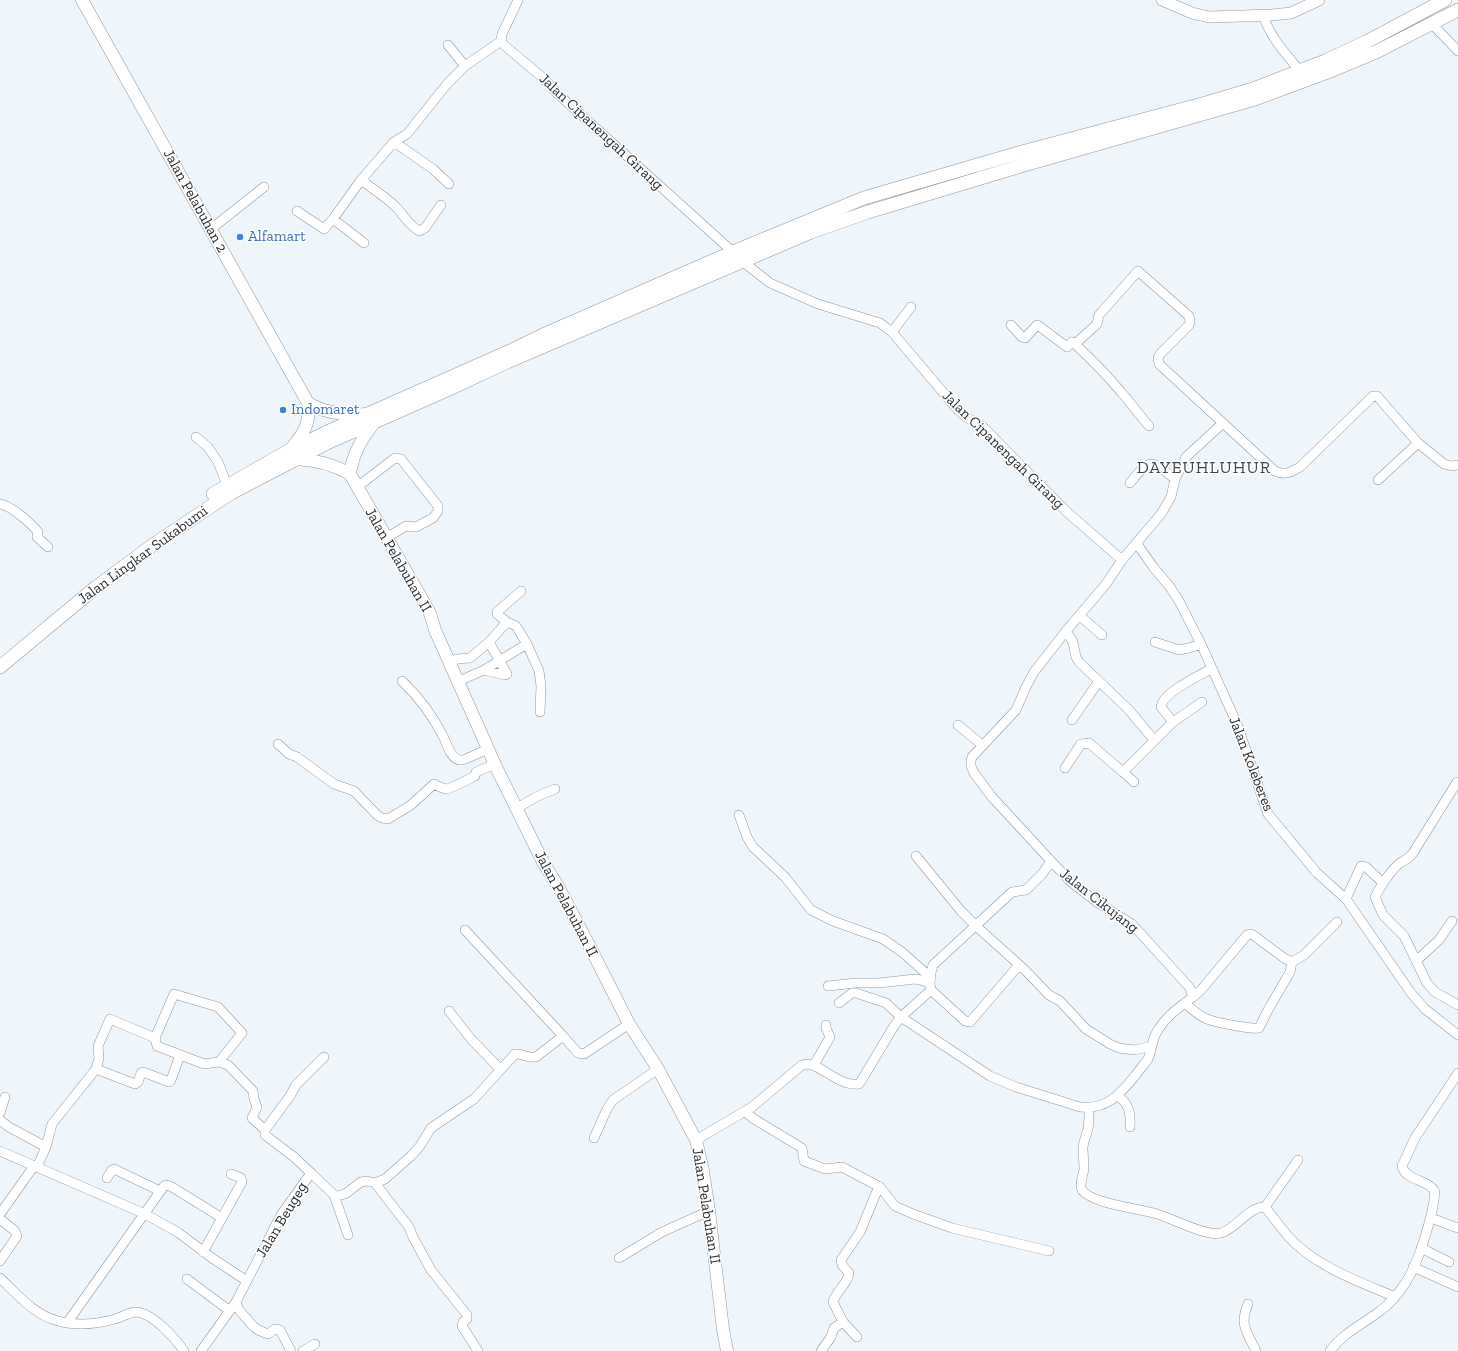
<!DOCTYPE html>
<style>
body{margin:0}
canvas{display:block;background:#eff6fb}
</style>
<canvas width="1458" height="1351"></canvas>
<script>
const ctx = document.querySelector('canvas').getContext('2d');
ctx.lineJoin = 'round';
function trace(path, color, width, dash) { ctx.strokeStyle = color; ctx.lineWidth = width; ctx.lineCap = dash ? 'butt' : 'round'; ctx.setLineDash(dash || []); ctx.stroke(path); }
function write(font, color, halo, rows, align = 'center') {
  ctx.font = font + ' "Zilla Slab",serif'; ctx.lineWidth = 3; ctx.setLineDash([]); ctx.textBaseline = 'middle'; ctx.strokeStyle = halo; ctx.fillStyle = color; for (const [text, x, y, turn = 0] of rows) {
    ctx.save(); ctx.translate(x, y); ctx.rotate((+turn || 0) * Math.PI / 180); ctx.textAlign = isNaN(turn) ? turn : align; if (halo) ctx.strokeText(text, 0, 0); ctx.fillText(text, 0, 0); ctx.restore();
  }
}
const minor = new Path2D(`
 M518 0 502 34 501 41 504 45 543 78 558 94 733 252
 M1263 15C1270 37 1286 54 1300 71
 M1432 24 1458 51
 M448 45 465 66
 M394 142 433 169 449 184
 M361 180C373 189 386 197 397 208 404 216 409 225 419 231L425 228 441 205
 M297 211 324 229 333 219 361 180 394 142 407 134 447 84 465 66 501 41
 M333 219 364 243
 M211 229 264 187
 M742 261 770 283 818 304 880 323 892 332 958 410 966 417 982 426 1067 512 1122 560
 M1011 325 1022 337 1025 338 1037 325 1039 326 1067 347 1072 342 1075 344C1091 359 1107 375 1121 392 1131 403 1139 415 1149 426
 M892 332 911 307
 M1075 344 1097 324 1099 315 1138 271 1189 316 1190 321 1189 325 1160 354 1158 358 1159 364 1223 423
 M196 437 208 447 218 462 227 485
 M1378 480 1418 443
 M1130 483C1150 458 1150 459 1175 479
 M357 487 395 458 401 459 438 506V511L433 518 416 527 406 526 386 538
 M0 504C10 505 31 523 38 532L37 537 48 547
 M1137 544 1154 568 1170 587 1179 601 1201 644 1237 724 1268 814 1317 873 1346 899 1411 993 1425 1009 1458 1035
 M521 591 497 612V614L507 622 516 626 527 644 539 671 541 686 540 712
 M1080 616 1102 635
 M1066 631 1073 642 1076 657 1079 662 1129 710 1154 740
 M1155 642 1179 650 1189 648 1201 644
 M450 663 457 659 470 658 489 642 507 622
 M484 670 505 675 507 674 489 642
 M402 681C420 698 433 716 444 738 447 745 451 759 460 760 465 761 482 751 488 749
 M459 681 484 670 527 644
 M1072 720 1099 681
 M1173 722 1202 702
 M958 725 982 745
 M278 744 289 754 297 757 334 784 354 791 377 815 382 818 388 819 411 805 434 784C438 786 441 788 446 789 450 789 469 779 475 776L476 772 495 764
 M1065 768 1081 744 1089 743 1123 772
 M1134 782 1123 772 1173 722 1161 707C1162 693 1200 675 1211 669
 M1457 782 1413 853C1409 859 1405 860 1400 863 1391 870 1380 887 1375 897L1383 915 1404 936 1427 983 1435 992 1458 1005
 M517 808 538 796 555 789
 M739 815 747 837 753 847 785 877 811 910 833 921 883 939 902 952 930 977
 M916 856 961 911 976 926 1025 970 1049 995 1060 1001 1086 1029 1110 1044 1119 1048 1135 1050 1152 1046
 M1346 899 1361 866 1366 867 1383 883
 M465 930 563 1036
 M1416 961 1439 940 1452 921
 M828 986 856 983H879L915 979 921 980 929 983
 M931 990 965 1021 970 1022 1019 965
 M1193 997 1201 990 1247 935 1250 934 1253 935 1284 958 1292 962 1304 955 1337 922
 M839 1003 852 993H856L886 1003 901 1017 931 990C929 981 930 974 933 965L1012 892 1026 890 1043 873 1051 861
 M1185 1003C1205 1022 1211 1021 1237 1026 1244 1027 1252 1029 1259 1028L1268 1010 1290 972 1292 962
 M449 1011 471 1039 500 1069
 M219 1062 242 1033 218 1007 174 994 155 1038 157 1046 204 1064 219 1062 228 1065 253 1091 254 1099 257 1107 252 1118 265 1130
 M814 1065 830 1037 826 1028V1025
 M96 1069 135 1084 138 1082 141 1073 143 1072 169 1082 171 1080 180 1055
 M1117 1096C1129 1102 1131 1115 1130 1127
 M1089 1108C1089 1115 1089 1123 1088 1129 1086 1135 1084 1141 1083 1147 1083 1154 1084 1162 1084 1169 1083 1175 1079 1184 1082 1190 1090 1203 1141 1209 1157 1214 1171 1218 1207 1237 1221 1233 1236 1229 1249 1206 1265 1207 1273 1217 1280 1227 1288 1236 1314 1266 1360 1282 1395 1297
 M745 1112 754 1119 802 1148 804 1161 825 1169 842 1167 880 1187 895 1206 913 1214 952 1228 1049 1251
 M0 1113 5 1097
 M0 1120 9 1127 46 1147
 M594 1138 607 1109 613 1100 658 1069
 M696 1140 752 1107 802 1065C818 1059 836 1087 859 1084L863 1078 894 1026 901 1017 990 1076 1016 1087 1080 1107C1107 1110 1119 1095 1135 1076 1139 1070 1144 1065 1148 1059 1152 1050 1152 1038 1158 1030 1167 1015 1180 1007 1193 997L1190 988 1132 924 1098 903 1071 882 1051 861 992 797 974 773 971 766V761L972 757 1016 710 1026 687 1034 672 1066 631 1106 584 1122 560 1161 514 1171 497 1175 479 1186 457 1223 423 1275 471C1285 476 1291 472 1300 467L1373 396H1377L1418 443 1444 464 1452 466 1458 465
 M0 1151 145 1214 179 1233 212 1258 247 1281
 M37 1167 46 1147 52 1124 96 1069 99 1059 98 1046 110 1019 155 1038
 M311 1173 294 1157 265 1135V1130L290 1096 296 1085 324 1057
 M107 1178 112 1170 114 1169 160 1191
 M375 1183 409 1227 413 1237 431 1270 467 1315V1319L463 1322 462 1326 478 1351
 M334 1195 348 1235
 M1265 1207 1298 1160
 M0 1214 34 1166
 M1431 1218 1458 1228
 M0 1219 15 1231 17 1236 0 1261
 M1421 1248 1449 1262
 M203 1252 242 1182 241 1178 231 1174
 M619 1258 662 1232 709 1211
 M1413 1267 1458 1287
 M0 1278C17 1294 34 1315 58 1321 76 1326 97 1324 115 1319 122 1317 128 1313 135 1312 152 1312 175 1338 184 1351
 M187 1279 230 1311
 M236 1302 239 1310 253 1326 258 1330 268 1334 275 1329 280 1330 291 1351
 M1248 1304C1239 1325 1247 1332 1256 1351
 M67 1323 164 1186 166 1185 172 1187 222 1218
 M857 1337 843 1322 833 1302C836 1291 848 1284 849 1273L842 1265 841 1260 860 1232 879 1186
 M201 1351 236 1302 281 1215 311 1173 334 1195 337 1196 345 1194 361 1182 367 1181 375 1183 385 1179 411 1156 420 1146 431 1128 474 1099 515 1054C522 1053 528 1059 536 1057L563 1036 578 1053 584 1054 629 1024
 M303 1351 315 1344
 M821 1351 831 1337 834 1328 843 1322
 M1330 1351C1342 1334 1363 1324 1380 1311 1391 1303 1399 1293 1406 1282 1419 1262 1433 1215 1435 1192 1429 1179 1405 1181 1402 1166L1415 1138 1458 1073`);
const tertiary = new Path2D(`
 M1162 0 1192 13 1209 17 1272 15 1291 13 1319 0`);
const secondary = new Path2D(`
 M82 0 308 403C311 424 303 434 290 450
 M308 403C327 414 346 415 367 414
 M296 459C316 460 333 464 350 474
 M350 474 430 613 435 630 497 769 543 862 559 888 591 949 629 1024 658 1069 696 1140 703 1171 709 1211 723 1329 727 1351
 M350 474C353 453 362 438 375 422`);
const primary = new Path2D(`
 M213 494 290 450 325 433 508 352 543 335 733 252 864 198 1022 152 1206 103 1253 89 1325 61 1368 41 1445 0
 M0 667 95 588 153 545 231 493 329 442 449 389 507 362 811 232 868 212 1024 165 1255 99 1328 72 1376 52 1458 10`);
trace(minor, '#90969b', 10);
trace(tertiary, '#90969b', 12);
trace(secondary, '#90969b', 13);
trace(primary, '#90969b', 14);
trace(minor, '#fff', 9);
trace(tertiary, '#fff', 11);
trace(secondary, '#fff', 12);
trace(primary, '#fff', 13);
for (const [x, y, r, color] of [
 [240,237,4,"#3f7fe0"],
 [283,410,4,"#3f7fe0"]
]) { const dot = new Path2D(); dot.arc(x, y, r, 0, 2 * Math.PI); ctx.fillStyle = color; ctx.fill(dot); trace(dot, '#fff', 1.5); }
write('15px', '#292b2d', '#fff', [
 ["Jalan Cipanengah Girang",601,132,43],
 ["Jalan Pelabuhan 2",195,201,61],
 ["Jalan Cipanengah Girang",1003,450,44],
 ["Jalan Lingkar Sukabumi",143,555,-36],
 ["Jalan Pelabuhan II",398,560,60],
 ["Jalan Koleberes",1251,764,69],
 ["Jalan Cikujang",1099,901,38],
 ["Jalan Pelabuhan II",566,904,62],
 ["Jalan Pelabuhan II",706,1206,81],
 ["Jalan Beugeg",282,1220,-59]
]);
write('15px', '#366cbe', '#fff', [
 ["Alfamart",248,237],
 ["Indomaret",291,410]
], 'left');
ctx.letterSpacing = '1px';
write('17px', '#41464b', '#fff', [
 ["DAYEUHLUHUR",1204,468]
]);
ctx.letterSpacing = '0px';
</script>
